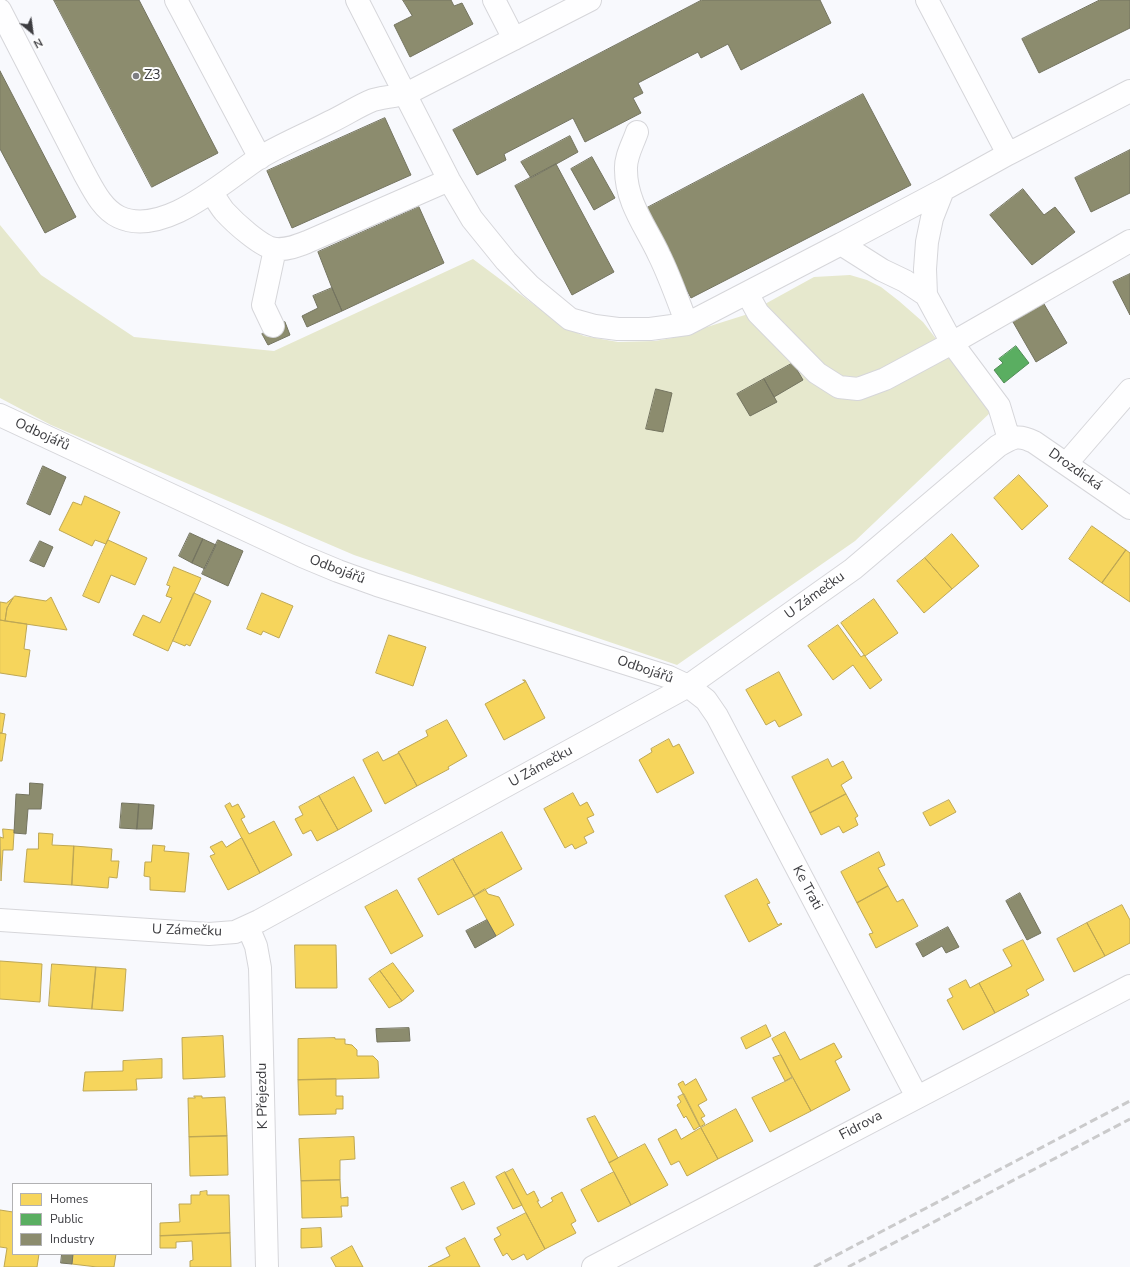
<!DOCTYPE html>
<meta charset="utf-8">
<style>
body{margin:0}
#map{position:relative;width:1130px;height:1267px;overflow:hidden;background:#f8f9fd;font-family:"Nunito Sans",sans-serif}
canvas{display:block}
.legend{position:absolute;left:12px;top:1183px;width:140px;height:72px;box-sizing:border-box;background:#fff;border:1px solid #b1b1b3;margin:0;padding:5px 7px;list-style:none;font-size:12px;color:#3c3c40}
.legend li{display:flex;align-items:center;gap:8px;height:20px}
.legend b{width:20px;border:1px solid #b1b1b3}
.north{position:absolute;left:12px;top:12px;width:40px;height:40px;-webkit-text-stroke:3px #fff;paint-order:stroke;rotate:151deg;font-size:11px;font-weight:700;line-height:16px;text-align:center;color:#3c3c40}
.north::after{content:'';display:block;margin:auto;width:14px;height:18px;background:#3c3c40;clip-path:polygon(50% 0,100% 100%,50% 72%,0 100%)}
</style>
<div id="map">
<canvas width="1130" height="1267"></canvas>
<ul class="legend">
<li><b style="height:11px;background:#f6d55c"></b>Homes</li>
<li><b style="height:11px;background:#5aae61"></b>Public</li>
<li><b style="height:11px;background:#8c8c6e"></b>Industry</li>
</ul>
<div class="north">N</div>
</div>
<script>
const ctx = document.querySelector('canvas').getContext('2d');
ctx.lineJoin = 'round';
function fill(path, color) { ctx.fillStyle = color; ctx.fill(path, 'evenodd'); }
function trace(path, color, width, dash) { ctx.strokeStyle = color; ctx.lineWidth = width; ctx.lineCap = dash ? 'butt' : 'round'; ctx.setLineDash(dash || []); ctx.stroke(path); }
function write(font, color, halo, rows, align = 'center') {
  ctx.font = font + ' "Nunito Sans",sans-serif'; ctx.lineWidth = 4; ctx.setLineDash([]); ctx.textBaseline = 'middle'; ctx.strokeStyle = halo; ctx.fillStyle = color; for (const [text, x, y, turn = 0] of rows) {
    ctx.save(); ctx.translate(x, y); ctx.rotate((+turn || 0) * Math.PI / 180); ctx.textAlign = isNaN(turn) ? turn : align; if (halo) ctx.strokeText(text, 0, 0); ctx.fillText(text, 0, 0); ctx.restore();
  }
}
fill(new Path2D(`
 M0 225 41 275 134 337 274 351 473 259 564 327 584 336 618 342 655 341 672 338 745 315 814 277 850 275 867 280 881 287 899 301 923 322 992 411 855 541 677 665 354 555 51 425 0 398Z`), '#e6e8cd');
const homes = new Path2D(`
 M1019 475 1048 506 1022 530 994 498Z
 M85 496 120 512 106 544 95 540 92 546 59 530 73 502 81 505Z
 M1092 526 1126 550 1102 583 1069 559Z
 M952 534 979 566 952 589 925 558Z
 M108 540 147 558 135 585 111 575 99 603 83 596Z
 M1126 550 1130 553V602L1102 583Z
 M925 558 952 589 924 613 897 581Z
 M174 567 201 578 168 651 133 635 143 615 160 623 172 598 166 596 170 586 167 585Z
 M194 593 211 601 190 646 186 644 185 646 173 641Z
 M262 593 293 606 279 638 263 631 261 635 247 629Z
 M15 596 46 601 51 597 67 630 5 621 7 608 13 598Z
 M13 598 7 608 5 621 0 620V602L6 603Z
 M874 599 898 633 865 656 841 623Z
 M0 620 27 624 24 649 30 650 26 677 0 673Z
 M838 625 861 657 864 655 865 656 882 680 870 689 853 665 833 680 808 646Z
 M389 635 426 647 413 686 376 673Z
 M779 672 802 715 779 727 775 720 766 725 746 690Z
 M523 680H525L545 718 504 740 485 704 525 682Z
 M0 713 5 714 2 733H0Z
 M447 720 467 756 448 767 449 769 417 786 398 752 428 736 426 731Z
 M0 733 6 734 2 761H0Z
 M669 739 673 747 679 744 694 773 657 793 639 760 652 752 651 749Z
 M378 752 383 761 399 753 417 786 385 804 363 760Z
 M828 759 832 767 843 761 852 778 841 785 846 794 810 813 792 777Z
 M354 777 372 811 338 830 319 796Z
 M573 793 580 806 587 802 594 815 587 818 594 832 584 837 587 843 575 849 572 844 565 848 544 809Z
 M846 794 858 816 855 818 858 825 843 833 839 826 821 835 810 813Z
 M319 796 338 830 317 841 311 830 303 834 295 819 303 815 299 807Z
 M949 800 956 812 930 826 923 813Z
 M230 803 232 807 238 804 245 817 241 819 249 834 274 821 292 855 260 873 225 806Z
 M3 829 14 830V833L13 850H3L1 881 0 837 3 838Z
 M502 832 522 869 474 896 453 859Z
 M39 833 53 834 52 845 74 846 72 885 24 882 27 849H38Z
 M242 838 260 873 228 890 210 856 215 854 210 847 222 841 226 847Z
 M153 845 165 846 164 851 189 853 185 892 150 890V877L144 876 145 862H151Z
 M74 846 112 849 111 861H119L117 878 109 877 108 888 72 885Z
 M879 852 885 865 878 868 888 886 857 903 841 872Z
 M453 859 474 896 438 915 418 879Z
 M757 879 770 903 767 904 778 925 781 923 782 924 749 942 725 896Z
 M888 886 897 902 903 899 918 926 876 948 869 934 873 933 857 903Z
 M485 889 488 894 499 897 514 925 496 936 474 896Z
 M397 890 423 936 391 954 365 907Z
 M1122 905 1130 920V943L1105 956 1087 923Z
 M1087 923 1105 956 1074 972 1057 939Z
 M1023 940 1044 980 1026 990 1029 995 995 1013 979 983 1012 966 1003 950Z
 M295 945H336L337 988H296Z
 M0 961 42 964 40 1002 0 999Z
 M393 963 414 991 402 1001 380 971Z
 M52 964 96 967 92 1009 49 1006Z
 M96 967 126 969 123 1011 92 1009Z
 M380 971 402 1001 389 1008 369 979Z
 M966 980 970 988 979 983 995 1013 963 1030 947 1000 953 997 949 989Z
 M766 1025 771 1036 746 1049 741 1038Z
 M785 1032 800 1060 834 1043 842 1057 835 1061 850 1090 811 1111 772 1039Z
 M223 1036 225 1077 183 1079 182 1038Z
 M335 1038V1039H345V1044L352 1045 357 1050V1056H373L378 1061 379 1078 298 1080V1039Z
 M781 1055 792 1077 785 1081 773 1058Z
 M162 1059V1078L136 1079 137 1090 83 1091 85 1072 123 1071V1061Z
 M793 1078 811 1111 770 1132 752 1098Z
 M336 1079V1096H343V1109H336V1114L299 1115 298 1080Z
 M696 1079 707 1100 698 1105 705 1116 701 1118 705 1124 700 1127 678 1084 683 1081 685 1085Z
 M684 1094 700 1126 694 1130 686 1116 684 1118 677 1105 681 1102 678 1097Z
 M194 1096H202V1098L225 1097 227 1136 189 1137 188 1098H195Z
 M736 1109 753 1141 718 1159 701 1128Z
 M595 1116 618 1158 609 1163 587 1119Z
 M701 1128 718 1159 687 1176 679 1161 671 1165 658 1139 676 1129 681 1139Z
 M227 1136 228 1175 190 1176 189 1137Z
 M354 1137 355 1159 340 1160V1180L301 1181 299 1139Z
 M645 1144 668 1185 631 1205 609 1163Z
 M513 1169 527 1195 534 1191 539 1201H537L541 1208 553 1201 551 1198 562 1192 576 1221 571 1224 576 1233 545 1249 505 1173Z
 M505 1172 522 1205 513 1209 496 1177Z
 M614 1172 631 1205 598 1222 581 1190Z
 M340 1180 341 1198 348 1197V1206H341L342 1217 302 1218 301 1181Z
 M464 1182 475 1204 462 1210 451 1188Z
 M207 1191V1195H229L230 1233 160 1236V1223L180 1222 179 1204H191V1195H200V1192Z
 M0 1210 13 1212V1254H39L37 1267H4L7 1248 0 1247Z
 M526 1213 545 1249 527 1260 524 1254 515 1259 512 1260 507 1253 503 1256 494 1239 501 1235 497 1228Z
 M321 1228 322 1247 301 1248V1229Z
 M230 1233 231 1267H190V1261L193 1260 192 1241 176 1242V1248H160V1236Z
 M465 1238 480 1267H428L450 1256 446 1248Z
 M352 1246 363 1267H336L331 1258Z
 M73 1254H116L114 1267H97L72 1264Z`);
fill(homes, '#f6d55c');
trace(homes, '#bea754', 1);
const public = new Path2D(`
 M1016 346 1029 363 1004 383 994 370 1003 363 999 359Z`);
fill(public, '#5aae61');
trace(public, '#518c57', 1);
const industry = new Path2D(`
 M54 0H139L218 153 152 187Z
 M403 0H451L454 6 462 3 473 24 410 57 394 25 412 16Z
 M702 0H820L831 23 741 70 728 44 701 58 698 52 638 83 643 93 633 98 641 113 585 142 573 118 504 154 506 160 477 175 453 130Z
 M1100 0H1130V28L1039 73 1022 39Z
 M0 71 76 217 45 233 0 149Z
 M863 94 911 185 691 298 645 209Z
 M385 118 411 175 292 228 267 171Z
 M570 136 578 152 531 178 521 162Z
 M1130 150V193L1091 212 1075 178Z
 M592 157 615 198 594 210 571 169Z
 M556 164 614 272 572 295 515 186Z
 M1023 189 1044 215 1055 207 1075 232 1032 265 990 215Z
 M419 207 444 263 342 311 332 288 318 252Z
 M1130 274V315L1113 282Z
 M332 288 342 311 307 327 302 316 318 308 313 296Z
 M1044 304 1067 343 1036 362 1013 322Z
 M285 322 290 335 268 345 262 334Z
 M793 363 803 380 774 397 764 379Z
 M764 379 777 402 750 416 737 394Z
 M656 389 672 393 663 432 646 429Z
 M43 466 66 477 50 515 27 504Z
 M190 533 203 539 192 563 179 556Z
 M203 539 216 545 205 569 192 563Z
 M218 540 243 551 228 586 202 574Z
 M40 541 53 547 44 567 30 561Z
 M30 783 43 784 41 809H28L26 834 14 833 16 794 29 795Z
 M122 803 139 804 137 829 120 828Z
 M139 804 154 805 152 829H137Z
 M1020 893 1041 933 1027 940 1006 901Z
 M487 920 496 936 475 948 466 931Z
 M948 927 959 947 946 953 942 946 923 957 916 944Z
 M409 1028 410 1041 377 1042 376 1029Z
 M62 1254H73L72 1264 61 1263Z`);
fill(industry, '#8c8c6e');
trace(industry, '#747460', 1);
const minor = new Path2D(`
 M176 0 260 158
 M357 0 449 180 472 219 506 261 530 286 570 319 595 326 618 329H650L687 324 841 244 882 270 905 281 926 295
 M494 0 514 39
 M927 0 1008 154
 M0 10 84 173C93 189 102 209 119 217 164 238 225 180 259 158 280 145 307 134 330 122 343 116 360 105 373 100 383 97 395 96 406 94L590 0
 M637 132C633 144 625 157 626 170 626 202 646 227 659 255 670 277 678 301 687 324
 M212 193C216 199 220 206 224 211 234 222 262 248 276 249 287 250 297 246 307 242L449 180
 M841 244 943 190
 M747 293 758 313 817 373 839 387 858 389 885 379 952 343 1130 241
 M273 326 263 305 275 249
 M0 415 302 556 338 571 377 585 669 677 688 686 706 700 717 716 917 1097
 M1009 439 999 406 952 343 926 295 925 269 927 242 932 218 943 190 1008 154 1130 91
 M1066 464 1130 390
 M0 920 209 934 235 932 259 921 688 686 853 569 998 446C1013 437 1018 434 1034 442L1130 508
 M248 927 256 946 260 968 267 1267
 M593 1267 1130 986`);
trace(minor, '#d6d6da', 24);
trace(minor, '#fefeff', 22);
trace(new Path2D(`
 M814 1267 1130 1101
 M848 1267 1130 1119`), '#cacacb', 3, [8, 4]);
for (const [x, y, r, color] of [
 [136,76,4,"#7e7e82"]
]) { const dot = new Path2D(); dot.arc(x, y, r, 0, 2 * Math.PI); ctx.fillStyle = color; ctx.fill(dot); trace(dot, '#fff', 1.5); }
write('14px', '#3c3c40', '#fff', [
 ["Z3",144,76]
], 'left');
write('14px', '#3c3c40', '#fff', [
 ["Odbojářů",42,435,25],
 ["Drozdická",1075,470,35],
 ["Odbojářů",337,570,21],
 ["U Zámečku",815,596,-36],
 ["Odbojářů",645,670,19],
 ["U Zámečku",541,767,-29],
 ["Ke Trati",807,888,62],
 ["U Zámečku",187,931,2],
 ["K Přejezdu",263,1096,-91],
 ["Fidrova",861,1126,-28]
]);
</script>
